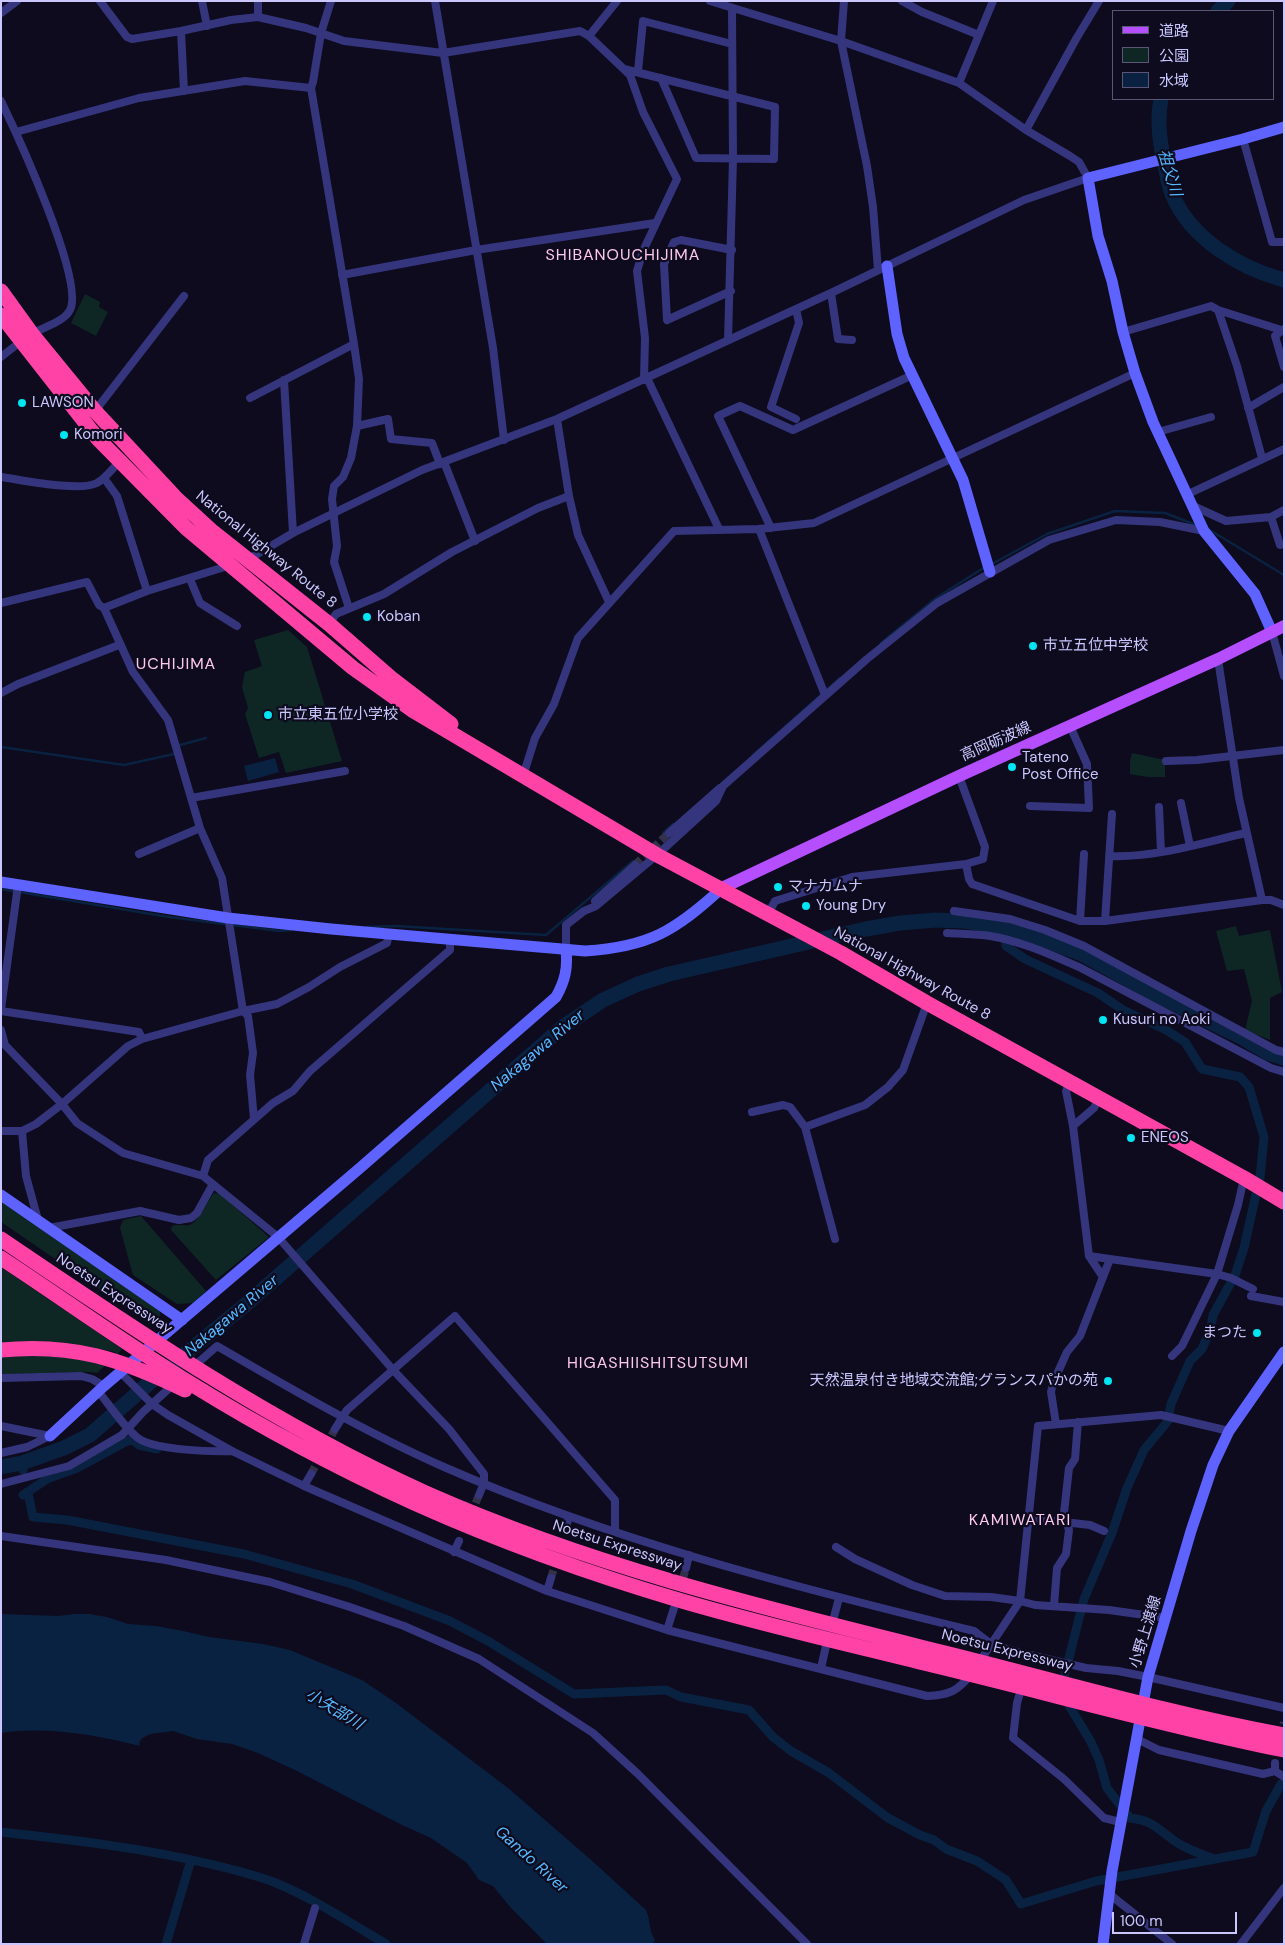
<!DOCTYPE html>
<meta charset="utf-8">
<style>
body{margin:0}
#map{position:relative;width:1285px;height:1945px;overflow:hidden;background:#0d0b1d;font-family:"DM Sans","Noto Sans JP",sans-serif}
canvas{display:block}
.frame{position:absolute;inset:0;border:2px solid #cac7ff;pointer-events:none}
.legend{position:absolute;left:1112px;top:10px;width:162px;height:90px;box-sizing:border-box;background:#0d0b1d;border:1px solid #595677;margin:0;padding:6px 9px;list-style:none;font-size:15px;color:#cac7ff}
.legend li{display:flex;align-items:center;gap:10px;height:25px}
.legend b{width:25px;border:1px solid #595677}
.scale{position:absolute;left:1112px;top:1912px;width:125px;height:22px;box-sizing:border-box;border:2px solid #cac7ff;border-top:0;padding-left:6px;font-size:15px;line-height:18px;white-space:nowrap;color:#cac7ff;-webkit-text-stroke:4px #0d0b1d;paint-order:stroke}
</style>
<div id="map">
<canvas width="1285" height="1945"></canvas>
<div class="frame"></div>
<ul class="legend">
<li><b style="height:6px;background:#b44eff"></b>道路</li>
<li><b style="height:14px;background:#0e2725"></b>公園</li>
<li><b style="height:14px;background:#0a2241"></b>水域</li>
</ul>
<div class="scale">100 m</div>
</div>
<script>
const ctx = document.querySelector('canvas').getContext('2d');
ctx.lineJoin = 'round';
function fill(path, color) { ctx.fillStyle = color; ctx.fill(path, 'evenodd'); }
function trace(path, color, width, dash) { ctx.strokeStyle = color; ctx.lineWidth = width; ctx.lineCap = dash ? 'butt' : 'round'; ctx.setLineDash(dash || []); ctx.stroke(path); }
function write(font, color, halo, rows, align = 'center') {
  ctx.font = font + ' "DM Sans","Noto Sans JP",sans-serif'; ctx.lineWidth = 4.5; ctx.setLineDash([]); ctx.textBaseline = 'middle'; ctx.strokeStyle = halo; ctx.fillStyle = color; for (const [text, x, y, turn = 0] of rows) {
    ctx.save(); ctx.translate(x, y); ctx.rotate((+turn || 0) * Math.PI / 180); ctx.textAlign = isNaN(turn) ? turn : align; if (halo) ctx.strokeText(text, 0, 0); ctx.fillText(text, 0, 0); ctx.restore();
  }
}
fill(new Path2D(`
 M85 294 100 302 99 307 108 312 96 336 71 323Z
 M288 630 307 647 342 761 286 773 279 752 259 758 245 714 248 708 242 687 245 672 262 666 254 640Z
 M1132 753 1165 760V777H1147L1130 774V761Z
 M1236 926 1239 936 1270 930 1282 992 1270 998V1040L1245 1030 1252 1001 1244 969 1227 971 1216 931Z
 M214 1193 220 1194 269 1237 216 1280 171 1230 172 1226C178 1224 183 1226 189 1225 198 1223 208 1201 214 1193Z
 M1 1201 160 1310V1321L154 1327 7 1226 1 1222Z
 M141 1216 206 1291 193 1303 177 1304 133 1275 120 1228 123 1220Z
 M1 1267 122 1349 117 1355 115 1352C73 1343 44 1341 1 1344Z
 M47 1354 107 1364 97 1373 89 1372 1 1374V1356Z`), '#0e2725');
fill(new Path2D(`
 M275 758 279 772 248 781 244 766Z
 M1 1614 58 1616 74 1614H89L107 1617 128 1624 156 1626 183 1631 209 1637 263 1644 290 1650 362 1680 396 1703 508 1788 590 1859 646 1910C651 1921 648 1929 655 1940L653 1944H547L511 1908 493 1886 479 1880 467 1863 431 1838 402 1825 295 1770 258 1753 232 1744 197 1739 173 1731 150 1734 141 1739 139 1744 140 1746C96 1735 47 1726 1 1733Z`), '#0a2241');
trace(new Path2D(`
 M1208 529 1284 575
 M990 565 1047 534 1115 511 1165 513 1196 525
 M881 643 936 598 985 567
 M180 745 206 738
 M1 747 124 765 174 754
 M753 755 840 678
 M663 833 673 824
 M1 889 169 917 280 931 291 930
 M367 927 396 926 546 935 633 861`), '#0a2241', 2.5);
trace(new Path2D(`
 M1008 935 1010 928
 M1006 943V946L1025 959 1098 993 1123 1010 1166 1030 1185 1042 1202 1069 1240 1077 1249 1087 1264 1137 1260 1178
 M22 1463 23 1470
 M28 1493 33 1517 67 1520 244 1554 352 1584 450 1621 488 1641 574 1694 666 1690 681 1697 749 1710 773 1737 791 1751 829 1773 888 1818 920 1835 934 1840 946 1849 977 1861 1006 1880 1021 1904 1096 1881 1253 1852 1266 1811 1281 1784
 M23 1495 47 1479 77 1468 127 1441 133 1440 139 1445 157 1449
 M1062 1685 1084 1599 1112 1533 1127 1488 1144 1450 1168 1421 1171 1404 1190 1361 1202 1349 1211 1328 1213 1315 1235 1275 1244 1248 1256 1194
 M1064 1697 1091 1742 1099 1760 1107 1788 1130 1818C1155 1820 1161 1833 1181 1845 1192 1851 1203 1855 1214 1859
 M1 1832C73 1840 144 1848 214 1865 235 1870 256 1875 276 1883 315 1899 350 1923 386 1944
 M166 1944 191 1860`), '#0a2241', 9);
trace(new Path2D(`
 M1218 11 1228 1
 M1161 99C1157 119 1159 139 1164 160 1166 170 1168 183 1172 194 1190 238 1239 268 1284 280
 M1 1467 22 1463 64 1448 90 1435 147 1385 244 1306 564 1026 603 1000 638 984 669 974 866 929 900 923 936 920 964 921 1010 928 1082 954 1154 994 1243 1038 1268 1053 1284 1058`), '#0a2241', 15);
trace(new Path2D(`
 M635 865 669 833
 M326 1446 335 1429
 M311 1474 321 1456
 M471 1514 479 1495
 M551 1578 557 1558
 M676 1602 686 1568
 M1281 1736 1284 1722`), '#33314a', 8, [8, 4]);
trace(new Path2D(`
 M100 1 127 37 132 39 181 31 231 20 258 17 306 28 344 41 443 53 580 31 589 36 630 75 643 112 677 179 643 251 637 271 645 338 644 380
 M202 1 207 26
 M435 1 493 348 504 440
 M844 1 841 41 867 166 873 207 878 270
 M902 1 922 12 979 35
 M1 13 17 1
 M258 17V1
 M181 31 184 91
 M589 36 617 1
 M624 69 775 107 774 159 696 158 661 78
 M638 71 643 21 732 44
 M959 83 993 1
 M311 88 313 82 321 33 331 1
 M1 101C17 134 85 281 70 310 64 322 43 327 32 334 21 341 11 349 1 357
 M1026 130 1076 39 1099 1
 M16 132 139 98 245 81 311 88 354 344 250 398
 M1243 139 1272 242H1284
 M342 275 476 250 655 223
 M731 291 667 320 664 264 674 242 681 240 732 250
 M831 293 838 339 852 340
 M1218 310 1237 366 1262 458
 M1284 329 1275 336 1284 367
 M1123 332 1211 306 1218 310 1284 331
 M728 340 733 159 732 8
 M647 378 719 529
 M284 380 293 533
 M1248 408 1284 387
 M95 411 184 296
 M557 419 569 496 578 535 609 602
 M796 419 771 407 799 323 796 309
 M357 426 388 419 391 439 432 443 440 464
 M1158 432 1211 417
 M444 462 475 541
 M1 477C23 480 79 492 97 483 106 478 112 469 119 462
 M104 478 117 496 147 591
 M1186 495 1284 449
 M1191 505 1226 521 1271 517 1284 510
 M1271 517 1280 545
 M771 528 718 416 740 406 793 430 906 378
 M759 529 825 695
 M247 560 293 533 422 470 557 419 831 293 1024 200 1088 178 1079 162 1070 156 1026 130 959 83 841 41 710 1
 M190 579 200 603 237 626
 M1 603 87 582 99 605 104 608 133 672 168 720 200 828 222 878 243 1011 248 1016 253 1053 250 1075 254 1119
 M104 608 147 591 231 565
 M349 608 334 562 337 546 332 499 334 486 343 477 351 458 357 426 359 379 354 344
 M329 624 336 614 384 594 452 552 538 508 569 496
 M1272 632 1284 676
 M1218 659 1239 798 1262 900H1271L1284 905
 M1 693 18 684 119 645
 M1166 761 1197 760 1284 750
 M523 776 535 738 554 704 578 638 674 531 759 529 814 523 1135 373
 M191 798 345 771
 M1181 803 1190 846
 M1030 806 1089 808 1087 764 1070 726
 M1159 807 1161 852
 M669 833 720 788
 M139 854 200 828
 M1109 856C1155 858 1201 843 1246 833
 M966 864 969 879 972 884 1080 921H1105L1262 900
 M595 901 635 865
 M954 911 1010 919 1045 930 1084 946 1276 1050 1284 1052
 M768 914 775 901 852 877 966 864 983 859 985 847 959 776
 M1080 921 1084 854
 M1105 921 1112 814
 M947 933C961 934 976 934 990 936 1021 941 1051 955 1079 967L1271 1068 1284 1072
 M566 950V925L584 911 596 906 657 855 716 801 723 786 867 659 937 603 1049 540 1116 520 1160 522 1204 531
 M1 1009 18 885
 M1 1011 139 1032 142 1039
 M1 1030 5 1045 62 1104 77 1123 123 1153 203 1176 278 1237 394 1371 449 1429 484 1474V1483L479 1495
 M1070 1082 1066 1091 1073 1126 1089 1256 1110 1259
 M752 1112 783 1105 790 1107 805 1127
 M1073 1126 1094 1108 1099 1098
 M1 1131H22L36 1124 62 1104 128 1046 142 1039 243 1011 277 1004 309 987 340 967 387 943 389 933
 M22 1131 26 1176 38 1220
 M203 1176 208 1160 273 1103 293 1091 310 1071 450 950V939
 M49 1228 140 1211 179 1220 191 1218 197 1213 213 1184
 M835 1239 805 1127 865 1105 888 1087 903 1070 927 1003
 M1089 1256 1103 1277
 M1251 1296 1284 1302
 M1172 1356 1182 1346 1217 1274 1238 1205 1244 1178
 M192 1368 217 1346C291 1389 365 1432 444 1467 613 1541 795 1587 974 1631L992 1645 1030 1655 1086 1668 1118 1671 1148 1677 1284 1708
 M120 1372 152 1404 168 1415 232 1451 304 1486 547 1591 667 1630 927 1696C950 1695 958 1691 972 1673
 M1 1378 81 1376 92 1379 104 1386
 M98 1391C108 1403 129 1434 141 1440 160 1450 211 1452 232 1451
 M1056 1424 1051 1392 1053 1383 1067 1352 1080 1336 1110 1259 1217 1274 1231 1278 1253 1289
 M1 1426 50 1436
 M335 1429 347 1410 455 1316 615 1500V1531
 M1 1453 27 1447 50 1436
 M1 1484 69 1466 122 1435 143 1412 174 1384
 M304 1486 311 1474
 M1028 1518 1090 1525 1104 1531
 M565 1530 569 1517
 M1 1536 166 1560 270 1582 350 1607 404 1626 479 1659 593 1733 638 1774 807 1944
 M836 1547 855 1559 912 1585 945 1596 991 1597 1020 1601 1035 1605 1109 1610 1166 1618
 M454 1552 459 1541
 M686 1568 689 1555
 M547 1591 551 1578
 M1054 1605 1057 1568 1066 1554 1069 1530 1064 1513 1069 1468 1075 1459 1078 1422
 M834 1617 839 1598
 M667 1630 674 1608
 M978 1664 1020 1601 1038 1426 1161 1415 1229 1431
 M821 1668 826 1646
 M1022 1686 1017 1703 1013 1738 1064 1779 1104 1818 1120 1822
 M1137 1739 1159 1750 1263 1774 1275 1771
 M1275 1763V1771L1284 1777
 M1108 1893 1172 1944
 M304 1944 315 1908
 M1241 1944 1284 1888`), '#35357d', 8);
trace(new Path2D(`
 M887 266 897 334 904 358 963 480 990 572
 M1272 632 1255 594 1204 531 1153 422 1135 373 1123 332 1112 281 1098 236 1088 178 1243 139 1284 127
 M1 882 228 918 331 929 585 951C649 947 675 931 722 888
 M1 1195 182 1320
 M50 1436 104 1386 360 1168 556 997C565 981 568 968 566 950
 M1103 1944 1112 1871 1148 1677 1191 1531 1213 1465 1229 1431 1284 1352`), '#5e62ff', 11);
trace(new Path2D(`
 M722 888 959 776 1218 659 1284 626`), '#b44eff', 12);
trace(new Path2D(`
 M1 291 32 334 95 411 177 499 213 532 329 624 391 678 451 724
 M1 315 98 439 186 528 353 668 412 710 657 855 841 953 927 1003 1244 1178 1284 1202
 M1 1239C138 1332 275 1425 426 1493 593 1567 768 1609 945 1653 1058 1681 1170 1714 1284 1735
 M1 1258C65 1300 127 1345 193 1385 264 1429 338 1468 414 1503 501 1542 590 1574 682 1601 764 1625 848 1644 932 1665 1049 1693 1165 1726 1284 1750
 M1 1350C73 1343 121 1359 185 1390`), '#ff42a6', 15);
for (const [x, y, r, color] of [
 [22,403,5,"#00e5f2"],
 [64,435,5,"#00e5f2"],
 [367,617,5,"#00e5f2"],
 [1033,646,5,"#00e5f2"],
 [268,715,5,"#00e5f2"],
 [1012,767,5,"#00e5f2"],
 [778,887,5,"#00e5f2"],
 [806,906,5,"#00e5f2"],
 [1103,1020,5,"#00e5f2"],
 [1131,1138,5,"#00e5f2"],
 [1257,1333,5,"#00e5f2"],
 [1108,1381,5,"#00e5f2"]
]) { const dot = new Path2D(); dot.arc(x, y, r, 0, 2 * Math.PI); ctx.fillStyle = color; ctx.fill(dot); trace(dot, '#0d0b1d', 2); }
write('15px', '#cac7ff', '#0d0b1d', [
 ["LAWSON",32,403],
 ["Komori",74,435],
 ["Koban",377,617],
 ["市立五位中学校",1043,646],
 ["市立東五位小学校",278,715],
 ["Tateno",1022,758],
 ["Post Office",1022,775],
 ["マナカムナ",788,887],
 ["Young Dry",816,906],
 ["Kusuri no Aoki",1113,1020],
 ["ENEOS",1141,1138],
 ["まつた",1247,1333,"right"],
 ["天然温泉付き地域交流館;グランスパかの苑",1098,1381,"right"]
], 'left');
write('15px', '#cac7ff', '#0d0b1d', [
 ["National Highway Route 8",266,550,39],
 ["高岡砺波線",996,742,-24],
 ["National Highway Route 8",912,974,29],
 ["Noetsu Expressway",114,1294,33],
 ["Noetsu Expressway",617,1546,18],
 ["小野上渡線",1146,1632,-73],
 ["Noetsu Expressway",1007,1651,14]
]);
write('italic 16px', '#55b8ff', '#0d0b1d', [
 ["祖父川",1169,173,74],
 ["Nakagawa River",538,1051,-40],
 ["Nakagawa River",232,1316,-40],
 ["小矢部川",334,1710,31],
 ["Gando River",531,1860,42]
]);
ctx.letterSpacing = '1px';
write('16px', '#ffc9ee', '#0d0b1d', [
 ["SHIBANOUCHIJIMA",623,256],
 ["UCHIJIMA",176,665],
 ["HIGASHIISHITSUTSUMI",658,1364],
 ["KAMIWATARI",1020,1521]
]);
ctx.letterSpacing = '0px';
</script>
